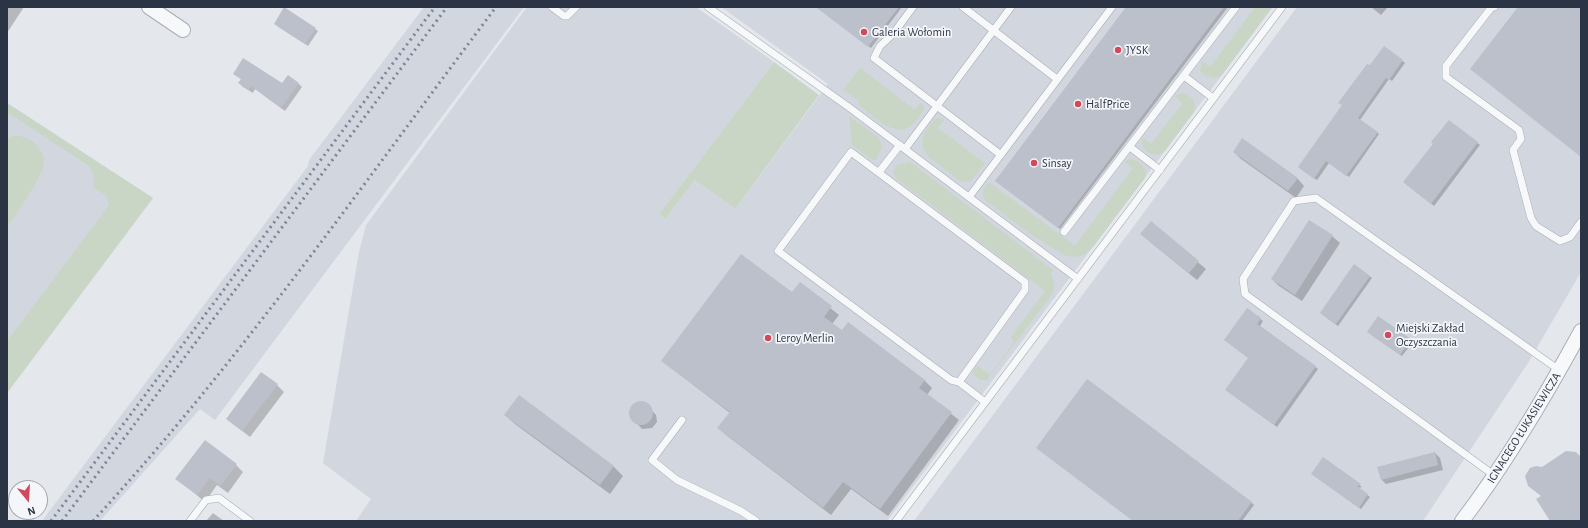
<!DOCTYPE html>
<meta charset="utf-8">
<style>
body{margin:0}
#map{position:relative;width:1588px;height:528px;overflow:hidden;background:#e4e7ec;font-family:"Alegreya Sans",sans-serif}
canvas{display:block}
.frame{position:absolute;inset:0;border:8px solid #2b3445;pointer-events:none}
.north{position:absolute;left:8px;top:480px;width:40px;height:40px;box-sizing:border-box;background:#f4f6f9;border:1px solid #a4a8b1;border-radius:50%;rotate:162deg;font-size:11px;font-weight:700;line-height:16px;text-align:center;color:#2b3445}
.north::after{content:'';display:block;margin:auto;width:14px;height:18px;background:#d1495b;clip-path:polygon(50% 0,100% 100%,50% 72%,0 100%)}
</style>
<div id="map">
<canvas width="1588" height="528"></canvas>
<div class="frame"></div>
<div class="north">N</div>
</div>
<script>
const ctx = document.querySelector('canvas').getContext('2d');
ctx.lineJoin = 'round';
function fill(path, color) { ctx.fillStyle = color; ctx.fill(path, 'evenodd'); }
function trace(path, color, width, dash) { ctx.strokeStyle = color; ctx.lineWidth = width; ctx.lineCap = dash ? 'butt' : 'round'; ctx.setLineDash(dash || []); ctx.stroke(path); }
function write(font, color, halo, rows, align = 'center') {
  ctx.font = font + ' "Alegreya Sans",sans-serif'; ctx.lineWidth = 3.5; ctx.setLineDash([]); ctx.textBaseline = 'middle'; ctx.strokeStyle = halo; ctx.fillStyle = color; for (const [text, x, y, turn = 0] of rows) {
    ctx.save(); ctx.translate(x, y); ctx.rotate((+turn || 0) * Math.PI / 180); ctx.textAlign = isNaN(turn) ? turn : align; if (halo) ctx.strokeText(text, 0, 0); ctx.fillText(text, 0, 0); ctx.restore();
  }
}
fill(new Path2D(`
 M424 7H524L215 420 200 409 100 521H42L308 166 309 160Z
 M527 7H696L774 62 659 214 665 219 695 180 735 209 828 84 721 7H1273L887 521H356L371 499 323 463 359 252 366 225Z
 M1297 7H1581V272L1528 363 1423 521H914Z
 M7 103 153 198 7 393Z`), '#d2d6de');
fill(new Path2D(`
 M1255 7H1272L1222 75 1215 78 1205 76 1200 71 1202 61 1210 67Z
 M774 62 819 95 735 209 695 180 665 219 659 214Z
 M860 68 915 110 921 102 922 103 924 110C919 116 915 123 909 127 892 137 871 114 858 104L859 101 843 90Z
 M1185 93 1193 99 1195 106 1194 112 1164 152C1155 158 1142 153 1142 141L1143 138 1151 144 1182 104 1175 96 1179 94Z
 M7 103 153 198 7 393V341L109 205 107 196 93 187 94 175 89 166 7 112Z
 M849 116 878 137 882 147 876 160 871 159 852 145Z
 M940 118 944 120 938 128 985 163 970 182 960 181 930 158 924 151 922 143 924 133 935 119Z
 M15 135C22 136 28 138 34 143 40 148 44 154 44 162 44 176 16 213 7 227V138Z
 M1129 159C1139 159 1148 168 1145 178L1093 247 1085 254 1075 257 1064 255 1030 234 986 201C980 193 984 188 989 182L1075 246 1133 168 1125 162Z
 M909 161 1053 270 1051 274 1054 281 1053 293 987 380H980L973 374 974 369 978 366 990 375 1014 342 1011 337 1045 291 896 178 893 171 898 164 907 163Z`), '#c9d6c5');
fill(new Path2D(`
 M7 7H24L7 33Z
 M816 7H902L871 48Z
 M1127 7H1228L1060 229 998 183Z
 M1371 7H1388L1381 15Z
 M277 26 315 29 318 31 308 46Z
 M1384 47 1405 63 1392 81 1389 79 1360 120 1379 134 1349 177 1329 163 1317 180 1301 169Z
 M234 74 282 85 299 84 302 87 285 111 255 89 253 93 243 87 239 83 242 80Z
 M1449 121 1480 145 1434 206 1406 184Z
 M1234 152 1297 178 1304 186 1296 198 1241 159Z
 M1309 221 1332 236 1340 243 1302 301 1279 286 1272 279Z
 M1151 223 1206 269 1197 280 1149 241Z
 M1355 266 1372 278 1338 326 1323 315Z
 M800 284 839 315 832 324 842 332 848 324 925 381 932 388 927 395 959 420 888 516 851 489 831 515 726 435 719 428 730 413 662 361 793 294Z
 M1247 309 1263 321 1260 326 1318 369 1277 427 1229 392 1249 358Z
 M1370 334 1411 340 1413 342 1402 356Z
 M1088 380 1252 503 1254 505 1242 521H1134Z
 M277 385 284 392 250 437 227 419Z
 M635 404H646L656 415 657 422 652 428 642 429 630 416V409Z
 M505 415 613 466 623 476 610 494 515 424Z
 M1435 453 1440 458 1443 470 1386 484 1381 479Z
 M1323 459 1362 487 1358 488 1370 497 1361 509 1315 476Z
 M236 465 243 472 228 493 217 485 205 502 177 479Z
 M213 513 224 521H206Z`), '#0003');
fill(new Path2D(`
 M284 7 316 28 305 44 274 24Z
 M816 7H899L868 47Z
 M1126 7H1224L1058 228 995 181Z
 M1518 7H1581V157L1470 69Z
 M1384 46 1403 60 1389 80 1386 78 1358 118 1378 132 1346 176 1326 161 1314 179 1298 167 1342 105 1338 103 1367 64 1370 65Z
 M243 58 282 83 288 75 299 83 281 108 251 86 249 90 238 83 241 79 233 74Z
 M1449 120 1478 142 1431 204 1403 182 1433 144 1431 142Z
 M1242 138 1298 178 1288 191 1233 152Z
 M1309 220 1333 235 1295 295 1271 279Z
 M1151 221 1199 261 1189 273 1140 234Z
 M741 254 792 292 800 282 832 306 824 317 842 330 848 322 925 380 919 388 952 412 880 509 843 482 823 508 717 428 730 412 661 361Z
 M1354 264 1370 276 1336 324 1320 313Z
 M1247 308 1261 318 1257 324 1316 366 1274 425 1225 390 1248 358 1224 340Z
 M1378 316 1411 339 1400 355 1367 332Z
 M261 372 278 384 242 431 226 419Z
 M1087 379 1252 502 1238 521H1133L1036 448Z
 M519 395 614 466 600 485 504 415Z
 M629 413a12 12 0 1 1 24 0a12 12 0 1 1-24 0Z
 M205 440 237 464 220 486 210 478 197 495 175 479Z
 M1566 451 1576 452 1581 457V521H1550L1536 499 1541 496 1528 486 1525 476 1530 468 1536 466 1542 467Z
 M1435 452 1438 465 1381 480 1377 467Z
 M1323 457 1361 484 1357 486 1368 494 1359 508 1311 474Z`), '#bbc0ca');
const service = new Path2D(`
 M552 7 564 16H567L576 7
 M708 7 850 108 1078 279
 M913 7 893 34 880 46 874 58 1001 155
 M963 7 1057 79
 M1494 7 1491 8 1446 66V77L1519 130 1521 139 1513 150 1531 218 1536 226 1560 241 1570 237 1581 222
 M1184 76 1213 98
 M1130 147 1160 170
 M905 149 1011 7
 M879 172 900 145
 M969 197 1112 7
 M1064 232 1236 7
 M959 382 1025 290V282L851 152 778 251 951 380 959 382 985 402
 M682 420 652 460 677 480 741 511 756 521
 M1495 476 1245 294 1243 279 1294 201 1316 198 1559 370
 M190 521 206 500 219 498 250 521
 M896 521 1282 7`);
const minor = new Path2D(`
 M149 7 183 30
 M1462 521C1507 462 1545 397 1581 331`);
trace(service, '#a9aeb7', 8);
trace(minor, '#a9aeb7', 16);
trace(service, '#f7f8fa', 7);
trace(minor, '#f7f8fa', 14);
trace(new Path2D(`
 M51 521 435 7
 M62 521 447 7
 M93 521C240 361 365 181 496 7`), '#7d8696', 3, [2, 4]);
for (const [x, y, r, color] of [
 [864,32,4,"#d1495b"],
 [1118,50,4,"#d1495b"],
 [1078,104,4,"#d1495b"],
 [1034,163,4,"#d1495b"],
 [1388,335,4,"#d1495b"],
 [768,338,4,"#d1495b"]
]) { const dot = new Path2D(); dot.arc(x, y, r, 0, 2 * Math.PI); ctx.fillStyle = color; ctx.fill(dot); trace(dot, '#f4f6f9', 1.5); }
write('12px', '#2b3445', '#f4f6f9', [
 ["Galeria Wołomin",872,32],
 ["JYSK",1126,50],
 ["HalfPrice",1086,104],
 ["Sinsay",1042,163],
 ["Miejski Zakład",1396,328],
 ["Oczyszczania",1396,342],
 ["Leroy Merlin",776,338]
], 'left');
write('12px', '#2b3445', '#f4f6f9', [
 ["IGNACEGO ŁUKASIEWICZA",1524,428,-58]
]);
</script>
